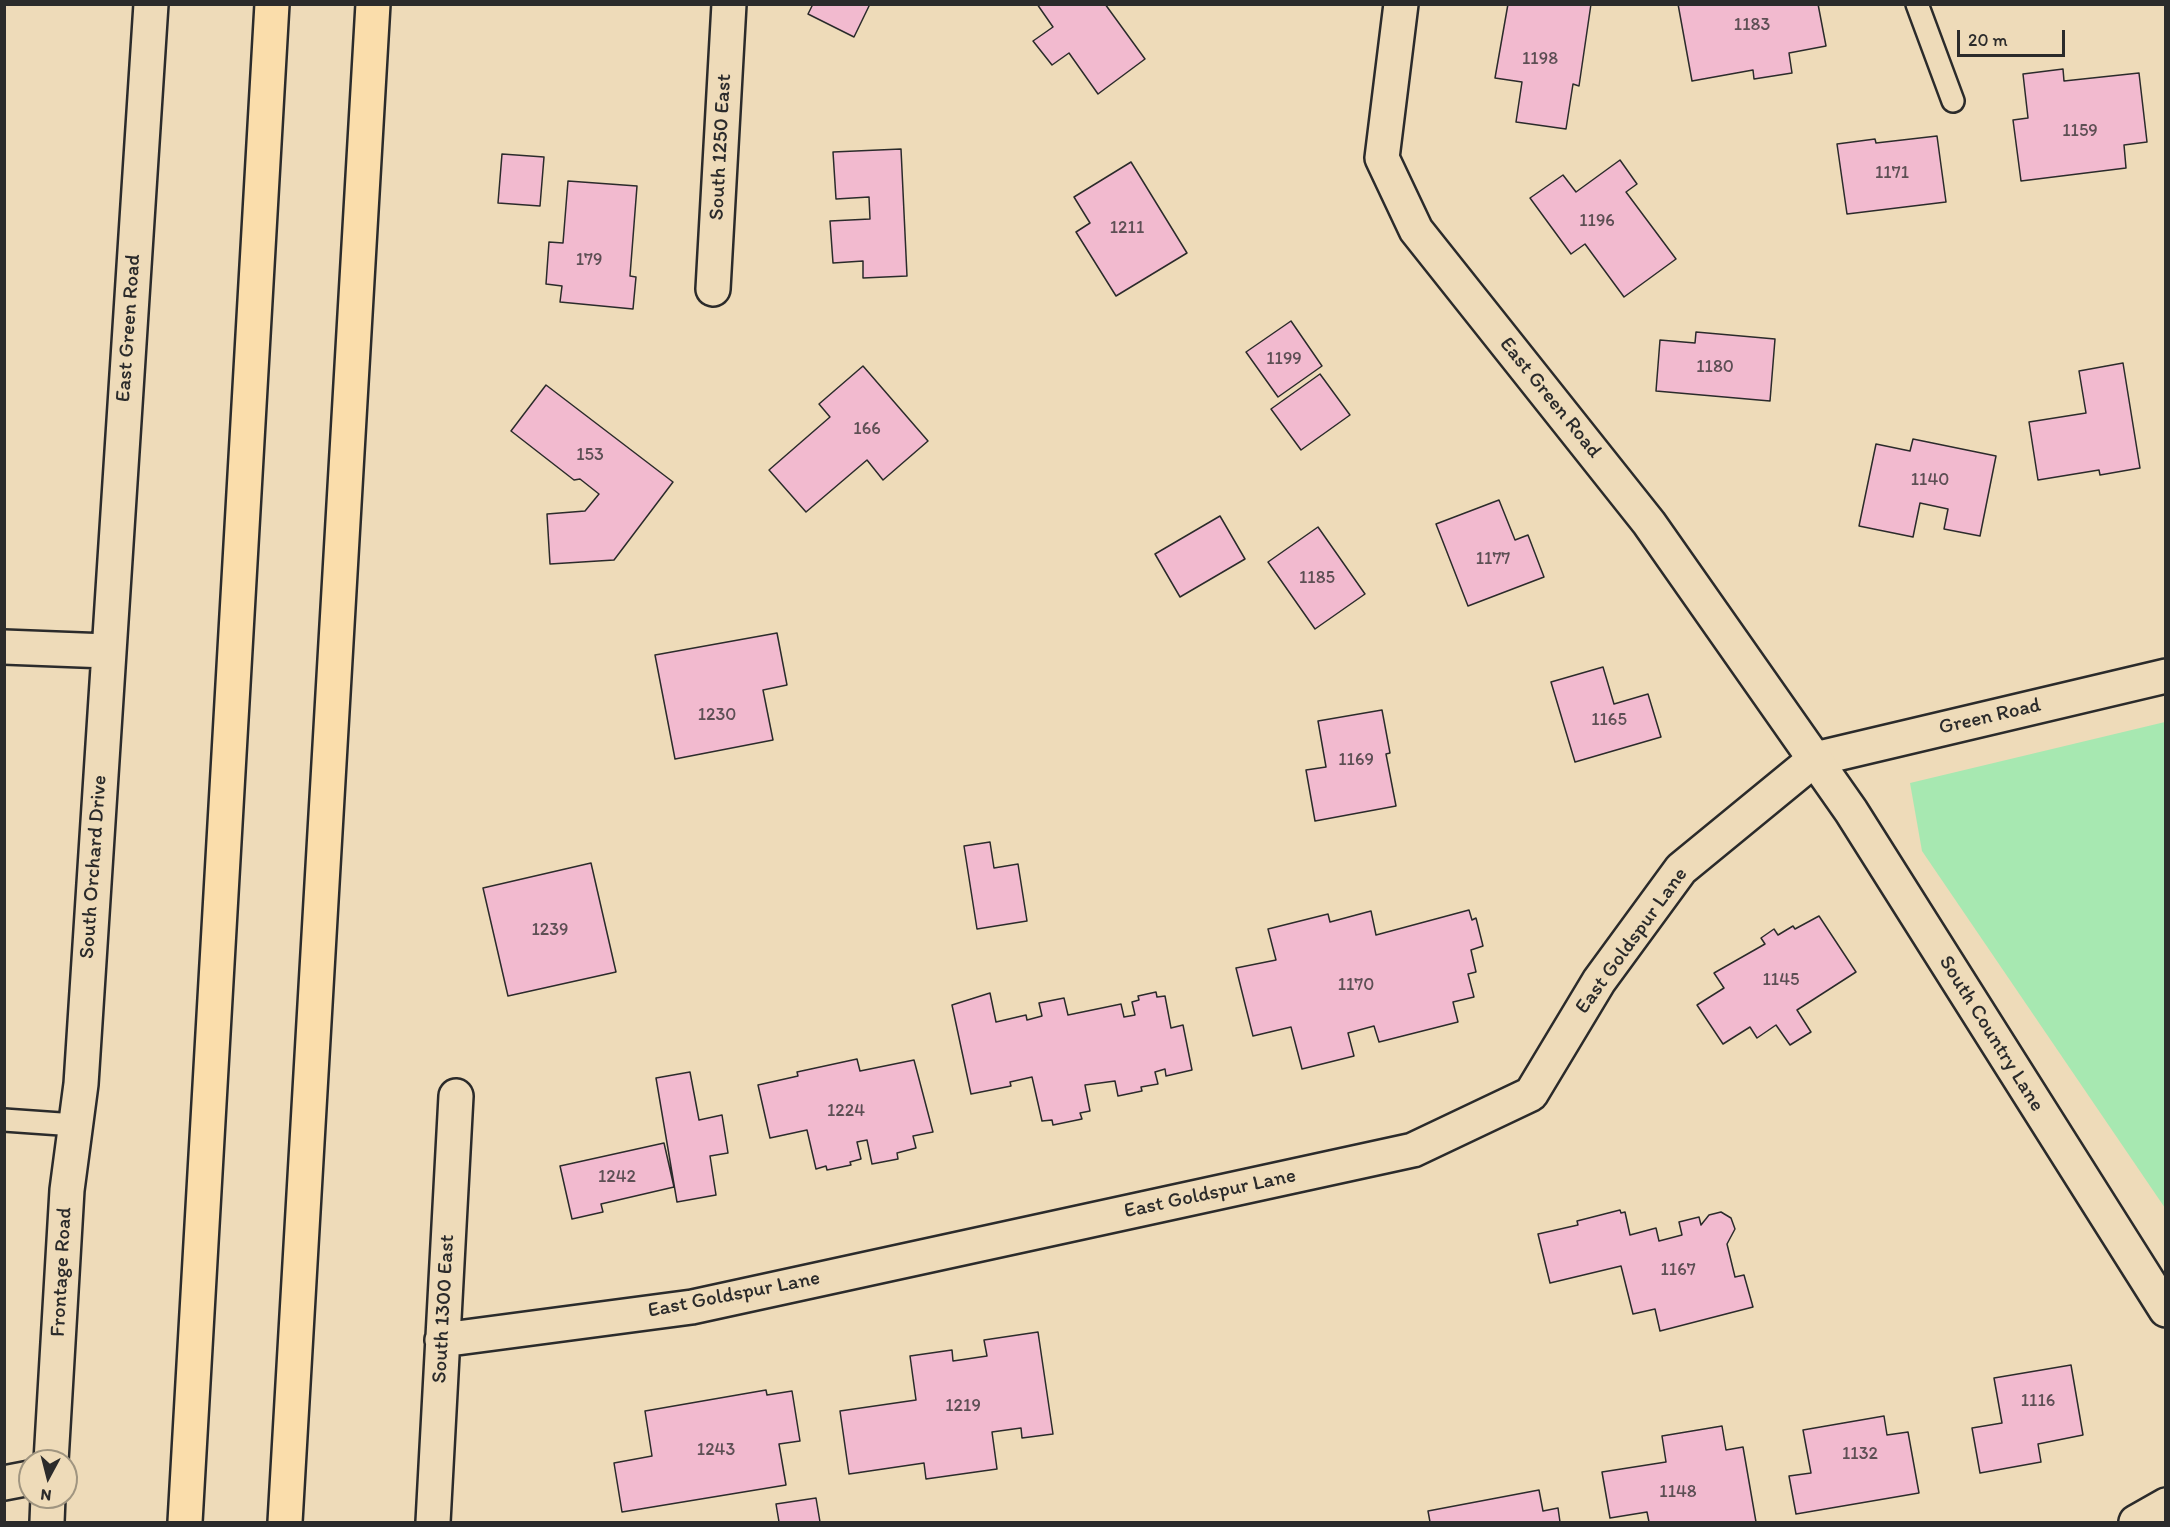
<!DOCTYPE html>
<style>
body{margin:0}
#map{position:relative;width:2170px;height:1527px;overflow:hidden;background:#eedbb9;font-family:Itim,sans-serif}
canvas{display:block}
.frame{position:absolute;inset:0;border:6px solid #2b2b2b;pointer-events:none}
.north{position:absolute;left:18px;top:1449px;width:60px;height:60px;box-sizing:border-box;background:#eedbb9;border:2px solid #a09580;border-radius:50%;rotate:187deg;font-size:16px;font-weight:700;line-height:24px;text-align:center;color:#2b2b2b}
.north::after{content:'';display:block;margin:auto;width:21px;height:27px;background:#2b2b2b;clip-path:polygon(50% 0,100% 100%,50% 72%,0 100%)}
.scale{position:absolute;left:1957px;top:30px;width:108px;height:27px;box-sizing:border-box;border:3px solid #2b2b2b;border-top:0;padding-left:8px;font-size:18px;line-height:21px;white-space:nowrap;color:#2b2b2b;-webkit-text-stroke:4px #eedbb9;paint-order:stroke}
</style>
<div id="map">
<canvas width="2170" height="1527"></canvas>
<div class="frame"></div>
<div class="north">N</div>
<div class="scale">20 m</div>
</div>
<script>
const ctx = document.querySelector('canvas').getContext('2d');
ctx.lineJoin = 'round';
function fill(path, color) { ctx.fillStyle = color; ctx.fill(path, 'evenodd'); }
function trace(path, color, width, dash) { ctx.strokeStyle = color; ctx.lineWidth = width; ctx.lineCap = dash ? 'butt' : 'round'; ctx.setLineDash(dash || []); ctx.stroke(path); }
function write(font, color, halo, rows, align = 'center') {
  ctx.font = font + ' Itim,sans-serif'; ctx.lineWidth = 4.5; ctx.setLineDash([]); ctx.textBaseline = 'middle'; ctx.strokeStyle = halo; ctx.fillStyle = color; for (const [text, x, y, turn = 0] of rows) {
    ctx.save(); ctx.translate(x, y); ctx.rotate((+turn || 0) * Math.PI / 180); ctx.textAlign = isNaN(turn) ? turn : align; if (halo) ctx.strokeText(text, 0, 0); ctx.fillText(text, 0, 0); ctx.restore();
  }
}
fill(new Path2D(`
 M2165 722H2166L2165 1208 1922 851 1910 783Z`), '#a7e8b1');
const building = new Path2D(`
 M813 4H870L854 37 808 14Z
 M1105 4 1145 59 1098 94 1069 53 1052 65 1033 41 1053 27 1037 4Z
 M1508 4H1591L1579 86 1573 84 1566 129 1516 122 1522 82 1495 78Z
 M1678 4H1818L1826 46 1789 53 1792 73 1754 79 1753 70 1692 81Z
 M2063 69 2064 81 2139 73 2147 142 2124 145 2126 168 2021 181 2013 120 2028 118 2023 74Z
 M1937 136 1946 202 1847 214 1837 144 1875 139 1876 143Z
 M901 149 907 276 863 278V261L833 263 830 221 870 219 869 197 836 199 833 152Z
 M502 154 544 157 540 206 498 203Z
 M1620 160 1637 184 1626 192 1676 259 1624 297 1585 244 1571 254 1530 198 1563 175 1576 192Z
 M1131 162 1187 253 1116 296 1076 232 1090 223 1074 197Z
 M568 181 637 186 630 276 636 277 633 309 560 302 562 286 546 284 549 242 563 243Z
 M1291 321 1322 366 1278 397 1246 352Z
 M1696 332 1775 339 1770 401 1656 391 1660 340 1695 343Z
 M2123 363 2140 468 2100 475 2099 470 2038 480 2029 422 2086 413 2079 371Z
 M863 366 928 441 883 480 867 460 806 512 769 470 830 417 819 404Z
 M1320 374 1350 415 1301 450 1271 409Z
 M546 385 673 482 614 560 550 564 547 514 585 511 599 494 580 479 574 480 511 431Z
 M1913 439 1996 456 1980 536 1944 529 1948 509 1920 503 1913 537 1859 526 1876 444 1910 451Z
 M1499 500 1515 540 1528 535 1544 577 1468 606 1436 524Z
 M1220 516 1245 559 1180 597 1155 554Z
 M1318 527 1365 594 1315 629 1268 562Z
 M777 633 787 685 763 690 773 740 675 759 655 655Z
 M1603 667 1614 704 1648 694 1661 737 1575 762 1551 682Z
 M1382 710 1390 753 1386 754 1396 806 1315 821 1306 770 1326 767 1318 721Z
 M990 842 994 868 1018 864 1027 921 977 929 964 846Z
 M591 863 616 972 508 996 483 888Z
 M1469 910 1472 920 1476 918 1483 946 1471 950 1476 972 1468 974 1474 997 1453 1002 1458 1022 1379 1042 1374 1026 1348 1033 1354 1056 1302 1069 1291 1027 1253 1036 1236 968 1276 960 1268 929 1328 914 1330 922 1371 911 1376 935Z
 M1819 916 1856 972 1797 1010 1811 1032 1790 1045 1776 1025 1757 1038 1750 1027 1723 1044 1697 1005 1724 988 1714 973 1765 944 1761 938 1774 929 1778 935 1793 926 1795 929Z
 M1156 992 1157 997 1165 996 1171 1028 1183 1025 1192 1070 1166 1076 1165 1069 1155 1072 1158 1084 1141 1087 1142 1091 1118 1096 1115 1081 1085 1085 1090 1111 1080 1113 1082 1119 1053 1125 1052 1120 1042 1121 1032 1077 1010 1082 1011 1086 971 1094 952 1005 990 993 996 1022 1026 1015 1027 1020 1042 1016 1039 1003 1064 998 1068 1015 1121 1004 1124 1017 1135 1015 1132 1002 1139 1000 1138 996Z
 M857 1059 860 1071 914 1060 933 1132 913 1136 916 1148 897 1153 898 1159 872 1164 867 1140 857 1142 861 1159 850 1162 851 1165 827 1170 826 1166 816 1169 807 1130 770 1138 758 1085 798 1076 797 1072Z
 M690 1072 699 1120 722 1115 728 1153 710 1156 716 1195 677 1202 656 1078Z
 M664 1143 674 1187 601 1204 603 1212 572 1219 560 1166Z
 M1620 1210 1621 1213 1625 1212 1630 1235 1656 1228 1659 1241 1682 1235 1679 1222 1699 1217 1701 1225 1709 1215 1721 1212 1731 1218 1735 1229 1727 1244 1735 1277 1744 1275 1753 1307 1660 1331 1655 1309 1633 1314 1621 1266 1550 1283 1538 1234 1578 1225 1577 1221Z
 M1038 1332 1053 1434 1022 1438 1021 1428 992 1432 997 1469 926 1479 924 1463 849 1474 840 1411 916 1400 910 1356 952 1350 953 1361 987 1356 984 1340Z
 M2071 1365 2083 1435 2038 1444 2041 1462 1980 1473 1972 1428 2002 1423 1994 1378Z
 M766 1390 767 1395 792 1391 800 1441 779 1444 786 1485 622 1512 614 1463 652 1456 645 1411Z
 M1884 1416 1887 1435 1908 1432 1919 1493 1796 1514 1789 1476 1811 1473 1803 1430Z
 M1722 1426 1726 1450 1743 1447 1756 1522H1649L1647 1512 1610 1518 1602 1472 1666 1462 1662 1436Z
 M1539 1490 1543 1511 1558 1508 1560 1522H1430L1428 1511Z
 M816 1498 820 1522H779L776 1504Z`);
fill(building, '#f2bacf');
trace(building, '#2b2b2b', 1.5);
const lane = new Path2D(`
 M1917 4 1953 101
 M4 1120 75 1125`);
const street = new Path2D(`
 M713 289 729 4
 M4 647 107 651
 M442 1340 692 1307 1413 1150 1531 1094 1599 981 1681 869 1815 759 2166 676
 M51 1461 67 1190 81 1084 151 4
 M4 1483 30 1478
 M47 1522 48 1497
 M433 1522 456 1096
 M2136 1522 2166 1505`);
const secondary = new Path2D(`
 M1401 4 1382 158 1416 230 1649 523 1851 811 2166 1310`);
const highway = new Path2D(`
 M185 1522 272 4
 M285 1522 373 4`);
trace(lane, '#2b2b2b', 26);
trace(street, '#2b2b2b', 38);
trace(secondary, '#2b2b2b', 38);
trace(highway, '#2b2b2b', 38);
trace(lane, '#eedbb9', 21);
trace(street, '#eedbb9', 33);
trace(secondary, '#eedbb9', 33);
trace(highway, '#faddab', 33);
write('18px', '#5d4f54', null, [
 ["1183",1752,25],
 ["1198",1540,59],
 ["1159",2080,131],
 ["1171",1892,173],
 ["1196",1597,221],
 ["1211",1127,228],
 ["179",589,260],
 ["1199",1284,359],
 ["1180",1715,367],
 ["166",867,429],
 ["153",590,455],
 ["1140",1930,480],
 ["1177",1493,559],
 ["1185",1317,578],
 ["1230",717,715],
 ["1165",1609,720],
 ["1169",1356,760],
 ["1239",550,930],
 ["1145",1781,980],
 ["1170",1356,985],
 ["1224",846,1111],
 ["1242",617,1177],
 ["1167",1678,1270],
 ["1116",2038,1401],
 ["1219",963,1406],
 ["1243",716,1450],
 ["1132",1860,1454],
 ["1148",1678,1492]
]);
write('21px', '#2b2b2b', '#eedbb9', [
 ["South 1250 East",721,147,-87],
 ["East Green Road",129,328,-86],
 ["East Green Road",1550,398,51],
 ["Green Road",1990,717,-13],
 ["South Orchard Drive",94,867,-86],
 ["East Goldspur Lane",1632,941,-54],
 ["South Country Lane",1991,1034,58],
 ["East Goldspur Lane",1210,1194,-12],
 ["Frontage Road",62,1272,-87],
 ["East Goldspur Lane",734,1295,-11],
 ["South 1300 East",444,1309,-87]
]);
</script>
